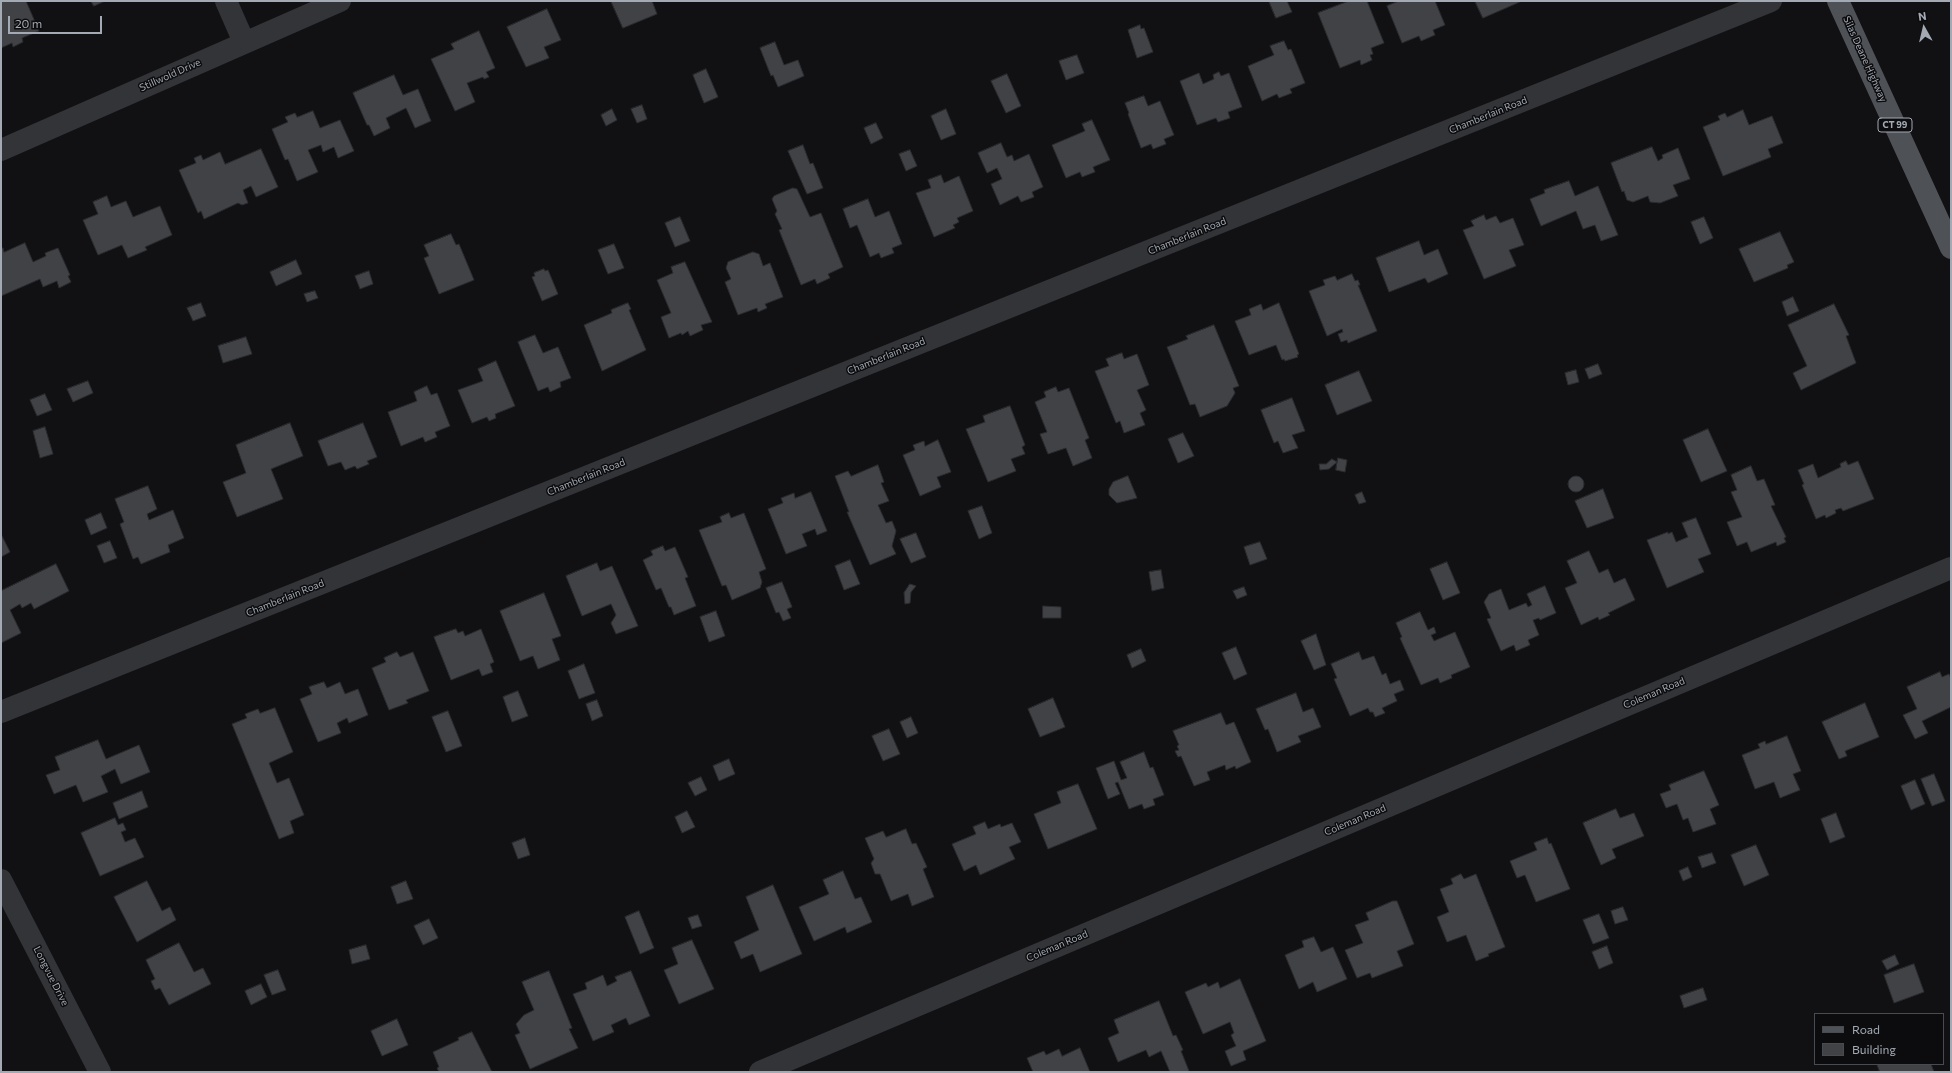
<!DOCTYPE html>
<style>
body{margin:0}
#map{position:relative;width:1952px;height:1073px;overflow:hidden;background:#111113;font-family:Commissioner,sans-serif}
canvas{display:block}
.frame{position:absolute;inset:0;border:2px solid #a3aab3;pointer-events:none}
.legend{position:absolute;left:1814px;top:1013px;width:130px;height:52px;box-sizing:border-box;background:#0c0c0e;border:1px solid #484b50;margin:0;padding:5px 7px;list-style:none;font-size:12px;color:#a3aab3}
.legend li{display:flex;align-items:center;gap:8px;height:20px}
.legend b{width:20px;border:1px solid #484b50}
.north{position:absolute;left:1904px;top:8px;width:40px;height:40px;-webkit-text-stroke:3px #0c0c0e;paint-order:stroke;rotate:352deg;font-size:11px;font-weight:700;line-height:16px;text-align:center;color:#a3aab3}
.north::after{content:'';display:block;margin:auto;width:14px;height:18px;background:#a3aab3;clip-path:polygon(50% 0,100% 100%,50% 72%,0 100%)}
.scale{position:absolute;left:8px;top:16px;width:94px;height:18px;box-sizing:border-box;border:2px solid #a3aab3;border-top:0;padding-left:5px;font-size:12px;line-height:14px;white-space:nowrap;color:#a3aab3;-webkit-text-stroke:3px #0c0c0e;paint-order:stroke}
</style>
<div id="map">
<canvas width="1952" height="1073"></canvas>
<div class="frame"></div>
<ul class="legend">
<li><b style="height:5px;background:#4e5156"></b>Road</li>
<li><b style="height:11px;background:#404246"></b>Building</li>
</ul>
<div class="north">N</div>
<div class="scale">20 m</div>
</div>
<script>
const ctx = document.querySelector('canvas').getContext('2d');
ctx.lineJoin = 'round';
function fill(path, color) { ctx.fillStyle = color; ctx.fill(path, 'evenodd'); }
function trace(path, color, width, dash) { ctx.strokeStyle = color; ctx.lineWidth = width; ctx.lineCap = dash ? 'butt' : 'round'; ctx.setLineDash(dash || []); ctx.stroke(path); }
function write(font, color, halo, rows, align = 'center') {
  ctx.font = font + ' Commissioner,sans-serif'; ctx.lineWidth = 3; ctx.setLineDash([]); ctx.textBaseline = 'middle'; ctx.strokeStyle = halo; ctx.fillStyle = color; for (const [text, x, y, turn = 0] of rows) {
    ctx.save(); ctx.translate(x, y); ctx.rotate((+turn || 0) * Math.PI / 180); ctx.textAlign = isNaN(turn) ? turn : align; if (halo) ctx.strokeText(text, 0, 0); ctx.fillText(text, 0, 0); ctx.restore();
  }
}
const building = new Path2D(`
 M1 1H26L39 31 22 38 23 42 13 47 12 43 1 48Z
 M91 1H105L94 6Z
 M611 1H652L657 14 623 28Z
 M1269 1H1287L1292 12 1276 18Z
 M1349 1H1367L1384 43 1371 48 1373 54 1370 55 1372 60 1361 65 1360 60 1340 68 1318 13Z
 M1399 1H1435L1445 25 1433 30 1435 35 1421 41 1419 36 1402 43 1387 6Z
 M1475 1H1522L1483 18Z
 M547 9 561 40 544 47 549 58 526 67 507 27Z
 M1140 25 1141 29 1144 28 1153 52 1137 58 1128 30Z
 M479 31 495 68 486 72 489 77 484 79 483 77 467 83 475 102 455 111 431 59 454 49 451 44Z
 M1284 41 1288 50 1291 49 1305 83 1290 89 1292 93 1279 98 1277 94 1262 101 1248 66 1274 55 1270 46Z
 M775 42 784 65 798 60 804 76 778 87 773 75 771 76 760 48Z
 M1077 55 1084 73 1066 80 1059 61Z
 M706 69 718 97 704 103 693 75Z
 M1219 72 1221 76 1229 73 1242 107 1228 112 1230 118 1218 122 1216 118 1197 125 1180 81 1199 73 1203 84 1214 79 1213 75Z
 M1007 74 1021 106 1006 113 991 81Z
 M394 75 403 95 418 89 431 121 415 128 406 108 386 118 390 128 374 136 369 125H367L353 93Z
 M1144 96 1148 106 1160 101 1174 135 1164 139 1166 144 1153 149 1151 144 1141 148 1128 114 1129 113 1125 103Z
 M642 105 647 119 637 123 631 109Z
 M612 109 617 120 606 126 601 115Z
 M946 109 956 134 941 140 931 116Z
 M1743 110 1749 125 1772 116 1783 143 1768 149 1771 157 1723 176 1703 127 1720 120 1718 116 1725 113 1727 117Z
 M313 111 320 128 340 120 354 151 338 158 334 147 323 152 321 145 308 150 318 172 297 181 288 159 285 160 272 129 288 122 285 117 295 113 297 117Z
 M1092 120 1110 160 1093 167 1095 172 1082 177 1080 172 1066 178 1052 145 1085 131 1082 124Z
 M876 123 883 138 871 144 864 128Z
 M1001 143 1007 157 1012 155 1014 161 1029 154 1043 187 1032 192 1034 197 1021 202 1018 196 1000 205 991 184 1002 179 997 168 987 173 978 153Z
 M803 145 810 164 813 163 823 188 807 194 788 151Z
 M1652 147 1658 161 1663 158 1662 155 1678 148 1690 179 1673 185 1678 196 1660 203 1650 202 1648 196 1633 202 1627 200 1624 191 1622 192 1611 163Z
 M261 149 278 187 256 197 251 186 243 190 248 203 242 205 238 203 204 219 201 211 198 213 179 170 196 163 194 158 201 155 203 160 220 152 225 164Z
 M910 150 917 166 906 171 899 154Z
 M941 175 944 183 959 176 973 211 957 218 959 222 953 225 955 228 934 237 916 193 931 188 928 180Z
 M1569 181 1575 196 1598 186 1618 235 1601 241 1595 225 1583 229 1576 211 1541 226 1530 199 1545 193 1544 190Z
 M793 188 797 189 810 217 821 213 843 267 828 274 830 278 817 284 815 279 801 285 779 230 782 229 775 214 777 211 772 199 774 196Z
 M107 196 111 207 126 201 133 217 160 206 172 235 145 247 147 250 128 258 122 245 98 255 83 220 98 214 93 202Z
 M868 199 875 217 889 211 902 244 892 248 894 253 881 258 879 253 870 257 857 225 850 228 843 209Z
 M1484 215 1486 220 1496 216 1500 223 1513 218 1524 245 1509 250 1516 266 1484 279 1463 230 1474 226 1471 221Z
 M680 217 690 241 675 247 665 223Z
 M1704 217 1713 238 1700 244 1691 222Z
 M1780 232 1794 262 1787 265 1788 268 1754 282 1739 249Z
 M451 234 456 245 459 244 474 280 439 294 424 258 429 256 424 245Z
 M1419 241 1424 255 1438 249 1448 274 1428 283 1425 278 1389 292 1376 258Z
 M25 243 33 262 46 256 45 253 58 248 70 275 68 276 71 282 59 288 57 281 43 287 40 279 1 296V248H3L4 252Z
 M614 244 624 268 608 274 598 250Z
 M753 252 759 254 763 266 770 263 783 297 765 304 767 308 758 312 757 308 738 315 725 282 731 279 726 268 728 262Z
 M296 260 302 274 276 286 270 272Z
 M685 262 712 322 701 325 703 330 690 336 688 331 682 335 681 333 669 338 661 317 671 313 657 280 673 273 671 267Z
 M544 269 545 271 548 270 558 294 542 301 532 277 535 276 534 273Z
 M369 271 373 284 360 289 355 276Z
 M1352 274 1355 281 1358 280 1360 285H1358L1377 331 1348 343 1347 340 1341 342 1338 334 1343 332 1342 329 1327 336 1309 291 1325 285 1323 280 1335 276 1337 280Z
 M315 291 318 298 307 302 304 294Z
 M1793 297 1799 311 1787 316 1782 302Z
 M201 303 206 316 193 321 187 308Z
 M628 303 631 309 629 310 646 350 602 371 584 325 612 313 611 310Z
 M1279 303 1299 354 1297 355 1298 357 1285 361 1284 359 1282 360 1276 345 1249 355 1235 321 1251 315 1249 309 1261 304 1263 310Z
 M1834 304 1849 335 1846 336 1856 363 1801 390 1793 373 1807 366 1788 325Z
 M1214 325 1239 386 1233 388 1235 393 1227 406 1200 417 1195 404 1190 405 1167 347 1188 339 1186 336Z
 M535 335 543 353 558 347 571 378 560 382 561 387 550 392 548 387 538 391 518 342Z
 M246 337 252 354 223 363 218 346Z
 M1122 353 1124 359 1137 354 1149 385 1137 390 1146 410 1140 413 1145 425 1124 433 1120 421 1116 423 1095 371 1109 366 1106 359Z
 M496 361 515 406 495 414 496 418 489 421 487 417 472 423 458 390 483 381 478 369Z
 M1598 364 1602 374 1589 379 1585 369Z
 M1576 370 1579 382 1568 385 1565 373Z
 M1359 371 1372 401 1337 415 1325 385Z
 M88 381 93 393 73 402 67 389Z
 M427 386 431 395 437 393 450 426 435 432 437 437 425 442 423 437 401 446 388 412 417 401 414 392Z
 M1056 387 1058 392 1069 388 1089 438 1085 440 1092 458 1073 466 1066 448 1048 454 1040 434 1047 432 1035 402 1046 397 1044 392Z
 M45 394 52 410 37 416 30 400Z
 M1292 398 1305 431 1292 435 1298 448 1283 453 1278 441 1274 443 1261 410Z
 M1010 406 1025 445 1022 447 1025 454 1011 459 1016 471 988 482 966 429 985 422 983 416Z
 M290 423 303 456 271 469 283 499 237 517 223 482 246 473 236 445Z
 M363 423 377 457 367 461 369 464 357 469 355 466 345 470 341 462 328 466 318 441Z
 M45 427 53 454 40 458 33 431Z
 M1708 429 1727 471 1701 482 1683 440Z
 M1183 433 1194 456 1178 463 1168 439Z
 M938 440 951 472 937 477 941 487 920 496 903 455 915 450 913 445 924 441 925 446Z
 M1338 458 1347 460 1345 472 1336 470Z
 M1332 459 1337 462 1329 469 1320 470 1319 464H1326Z
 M1846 461 1848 465 1858 461 1874 499 1843 511 1841 508 1835 510 1836 513 1826 518 1825 515 1816 519 1802 485 1804 484 1798 470 1813 464 1818 478 1841 467 1840 464Z
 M878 465 884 482 881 483 889 501 878 505 886 523 892 521 896 531 892 546 896 554 870 565 847 512H849L835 476 848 471 851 476Z
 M1751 466 1757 481 1764 479 1775 505 1771 506 1786 537 1784 538 1786 542 1777 546 1776 542 1751 552 1747 542 1737 546 1727 522 1742 517 1731 492 1737 490 1731 475Z
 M1568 484a8 8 0 1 1 16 0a8 8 0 1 1-16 0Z
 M1128 476 1137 498 1117 503 1109 495V489L1113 482Z
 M148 486 157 509 147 514 149 520 173 510 184 538 168 545 170 552 141 564 138 557 133 559 120 524 124 522 115 499Z
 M1603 489 1614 518 1587 528 1575 501Z
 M811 492 827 531 817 535 815 529 802 534 807 546 786 554 768 509 783 503 781 498 794 493 795 498Z
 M1362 492 1366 502 1359 504 1355 495Z
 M982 506 992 533 979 539 968 511Z
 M101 513 107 528 91 535 85 520Z
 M729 513 731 518 744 513 766 569 759 572 762 582 760 588 732 600 726 585 722 586 699 530 722 522 720 517Z
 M1696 518 1711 554 1698 559 1704 572 1667 588 1647 540 1668 532V534L1672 532 1676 542 1688 537 1682 523Z
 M916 533 926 557 911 563 900 539Z
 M1 534 10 552 1 557Z
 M110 541 117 558 104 563 97 546Z
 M1260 542 1267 559 1250 565 1244 547Z
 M663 546 665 551 675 547 688 577 685 578 696 606 674 615 671 607H669L661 588 656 590 643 560 653 555 651 551Z
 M1589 551 1599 573 1608 569 1614 583 1625 578 1635 600 1608 613 1610 615 1599 620 1598 617 1581 625 1565 588 1577 583 1567 561Z
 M850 560 860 584 844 590 835 566Z
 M1447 562 1460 593 1443 600 1430 569Z
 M597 563 600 571 612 566 638 626 616 634 611 623 616 615 611 604 582 616 566 576Z
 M56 564 69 591 34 609 31 603 22 608 20 604 10 610 21 633 1 643V591Z
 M1161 570 1164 588 1152 591 1149 572Z
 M782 582 792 607 787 609 791 618 783 621 779 612 776 613 766 588Z
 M910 584 916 586 911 592 910 603 905 604 904 593Z
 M1545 586 1556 613 1540 620 1539 618 1533 620 1539 635 1528 640 1530 645 1516 651 1514 645 1501 651 1487 619 1491 618 1484 602 1489 594 1501 589 1509 610 1526 603 1528 607 1532 605 1527 594Z
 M1244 587 1247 595 1237 599 1233 591Z
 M544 593 561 636 552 639 560 660 538 669 533 656 520 661 500 611Z
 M1043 606 1061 607V618H1043Z
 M716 611 725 636 709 642 700 617Z
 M1420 612 1428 630 1434 627 1436 633 1431 635 1434 641 1455 632 1470 667 1451 675 1452 678 1440 683 1438 678 1421 685 1400 638 1402 637 1396 623Z
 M456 629 458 633 463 631 465 636 481 629 494 662 490 664 493 672 482 676 479 669 451 680 434 637Z
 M1316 634 1326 665 1314 670 1301 641Z
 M1236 647 1247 674 1234 680 1222 653Z
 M1141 649 1146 661 1132 668 1127 655Z
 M397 652 400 657 413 652 429 691 406 700 408 703 389 710 372 668 386 662 384 658Z
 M1359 652 1362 660 1374 656 1382 675 1386 673 1390 684 1400 680 1404 690 1394 694 1397 701 1382 708 1385 713 1375 717 1373 712H1370L1368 708 1350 716 1334 679 1337 678 1331 664Z
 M584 664 595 693 579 699 568 671Z
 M1940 672 1942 677 1949 674 1951 678V707L1922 721 1928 733 1915 739 1903 715 1917 709 1907 687Z
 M324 682 327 688 340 682 345 694 358 689 368 715 349 723 347 718 337 723 341 733 318 742 300 699 312 694 309 687Z
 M518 691 528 716 512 722 503 697Z
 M1296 693 1303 712 1313 708 1321 727 1298 736 1301 742 1277 752 1268 729 1265 730 1256 709Z
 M1053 698 1065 727 1040 737 1028 709Z
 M597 700 603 716 592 721 586 704Z
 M1865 703 1879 737 1845 751 1847 756 1839 759 1822 722Z
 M275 708 293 752 269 763 277 783 289 778 304 815 290 821 294 833 279 839 232 724 247 718 245 714 258 709 260 713Z
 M448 711 462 746 446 752 432 717Z
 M1221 713 1226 725 1234 722 1251 762 1236 769 1235 766 1226 770 1225 765 1207 772 1210 780 1194 786 1181 756 1178 757 1175 751 1179 750 1177 746 1179 745 1173 731Z
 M911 717 918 733 907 738 900 722Z
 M889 729 900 754 883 761 872 736Z
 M1787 736 1801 771 1793 774 1800 790 1780 798 1774 782 1755 789 1742 755 1760 748 1758 744 1765 741 1766 744Z
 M98 740 106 759 139 745 150 772 121 784 115 769 101 776 108 792 83 802 76 785 54 794 46 775 60 770 55 757Z
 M1144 752 1150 768 1153 767 1164 795 1153 799 1155 805 1144 809 1142 804 1129 809 1118 782 1115 783 1120 794 1108 799 1096 768 1114 761 1121 780 1127 778 1120 762Z
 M729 759 735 774 719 781 713 766Z
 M1704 771 1719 805 1710 809 1716 824 1693 832 1688 818 1683 820 1677 804 1666 808 1660 794 1671 790 1669 785Z
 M1934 774 1945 801 1932 806 1921 779Z
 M701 777 707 790 695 796 688 783Z
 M1915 780 1925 804 1911 810 1901 786Z
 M1078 784 1097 829 1048 849 1034 814 1061 803 1057 792Z
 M142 791 148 807 119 819 113 803Z
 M1616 809 1620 818 1634 813 1644 836 1612 849 1616 858 1601 865 1583 823Z
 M687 811 695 827 682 833 675 817Z
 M1836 813 1845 837 1830 843 1821 819Z
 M115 818 118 825 123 823 126 830 121 832 125 842 135 838 144 857 100 876 81 833Z
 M985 822 988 829 1000 824 1001 827 1012 823 1021 842 1009 847 1015 859 980 875 976 865 964 871 952 844 976 834 973 827Z
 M906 829 912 844 916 843 927 867 923 869 934 897 912 906 908 894 891 901 880 874H875L871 863 874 859 865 838 883 831 886 837Z
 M525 838 530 855 518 859 512 843Z
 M1547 838 1549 844 1551 843 1570 889 1536 902 1525 875 1517 878 1510 861 1537 850 1534 843Z
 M1756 845 1769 875 1744 886 1731 855Z
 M1712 853 1716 863 1702 868 1698 857Z
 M1688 867 1692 877 1683 881 1679 871Z
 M843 871 855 899 861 897 872 922 847 933 845 927 814 941 799 907 829 894 823 880Z
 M1461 874 1464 879 1476 874 1505 947 1488 954 1489 956 1476 961 1466 935 1447 942 1437 917 1449 912 1440 889 1453 884 1451 879Z
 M147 881 162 911 170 907 176 920 137 942 114 897Z
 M406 881 413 899 397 904 391 887Z
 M773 885 802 954 760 972 753 954 741 959 734 942 759 930 746 897Z
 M1393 901H1397L1414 944 1397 951 1403 966 1372 978 1370 973 1357 978 1345 950 1363 943 1355 925 1369 920 1366 913Z
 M1623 907 1628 920 1615 924 1611 911Z
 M639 911 654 948 640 954 625 917Z
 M1599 914 1609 938 1593 944 1583 920Z
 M698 915 702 926 692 929 688 918Z
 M429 919 438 938 423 945 414 926Z
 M1314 937 1321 952 1333 947 1347 979 1317 992 1313 982 1299 989 1285 955 1304 947 1302 941Z
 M692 940 714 989 679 1004 664 970 678 964 672 948Z
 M179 943 194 972 203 968 211 984 169 1005 160 988 155 990 151 981 155 979 146 960Z
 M366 945 370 959 352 964 349 950Z
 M1607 946 1613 963 1599 969 1592 952Z
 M1895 955 1899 964 1887 970 1882 961Z
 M1914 964 1924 992 1894 1003 1884 975Z
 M278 970 286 990 272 995 264 975Z
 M549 971 572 1028 569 1029 578 1048 530 1069 515 1035 520 1033 516 1024 524 1015 534 1010 522 982Z
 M631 971 650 1016 629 1025 626 1018 611 1025 614 1032 593 1041 573 994 587 989 585 983 603 975 607 986 617 981 615 977Z
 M1240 979 1266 1041 1243 1051 1246 1060 1231 1066 1225 1051 1236 1046 1231 1035 1234 1033 1230 1022 1203 1034 1185 992 1206 983 1208 987 1218 982 1220 988Z
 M261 984 267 997 251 1005 245 991Z
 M1703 988 1707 1000 1684 1008 1680 996Z
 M1159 1001 1173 1036 1176 1035 1183 1050 1181 1051 1189 1071 1187 1072H1170L1161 1051 1149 1057 1146 1050 1118 1062 1108 1038 1119 1033 1114 1020Z
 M397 1019 408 1045 382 1056 371 1031Z
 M472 1032 492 1072H439L437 1068 439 1067 433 1052 459 1040 458 1038Z
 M1080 1048 1090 1072H1033L1027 1058 1044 1051 1046 1055 1059 1049 1062 1056Z
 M1877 1064H1931L1934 1072H1880Z`);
fill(building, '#404246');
trace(building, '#2b2c2f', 1);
trace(new Path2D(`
 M226 1 244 42
 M1 150 340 1
 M1 712 1771 1
 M1 880 100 1072
 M760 1072 1951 568`), '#323438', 22);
trace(new Path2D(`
 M1838 1 1951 248`), '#4e5156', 22);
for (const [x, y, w] of [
 [1895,125,34]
]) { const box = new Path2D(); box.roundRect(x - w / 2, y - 7, w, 14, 3); ctx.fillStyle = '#0c0c0e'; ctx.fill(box); trace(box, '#a3aab3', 1); }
write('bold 9px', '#a3aab3', null, [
 ["CT 99",1895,125]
]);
write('10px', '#a3aab3', '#0c0c0e', [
 ["Silas Deane Highway",1865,59,66],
 ["Stillwold Drive",170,75,-24],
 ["Chamberlain Road",1488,115,-22],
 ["Chamberlain Road",1187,236,-22],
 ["Chamberlain Road",886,356,-22],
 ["Chamberlain Road",586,477,-22],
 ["Chamberlain Road",285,598,-22],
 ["Coleman Road",1654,693,-23],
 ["Coleman Road",1355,820,-23],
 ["Coleman Road",1057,946,-23],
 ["Longvue Drive",51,976,63]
]);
</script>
